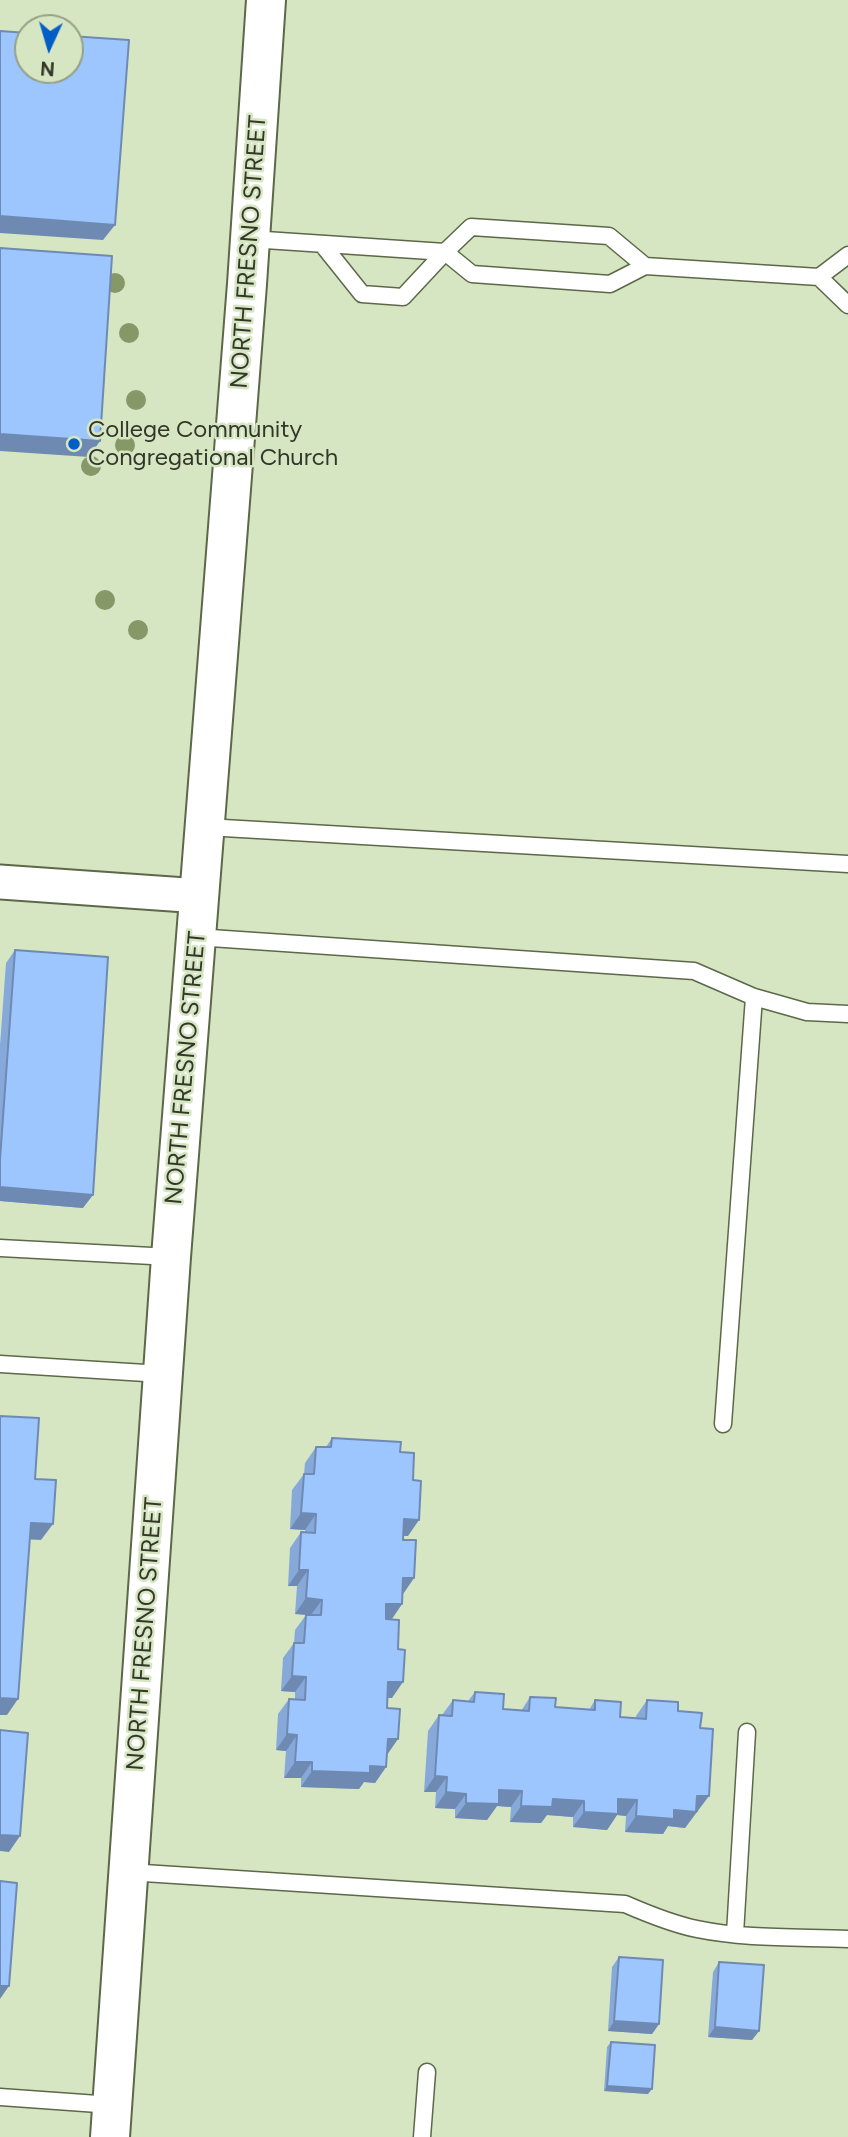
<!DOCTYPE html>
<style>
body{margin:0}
#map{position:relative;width:848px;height:2137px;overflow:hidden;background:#d7e6c2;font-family:Figtree,sans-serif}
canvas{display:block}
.north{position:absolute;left:14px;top:14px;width:70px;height:70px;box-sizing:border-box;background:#d7e6c2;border:2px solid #95a085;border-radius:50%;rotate:184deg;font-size:19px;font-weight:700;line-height:28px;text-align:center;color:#32372a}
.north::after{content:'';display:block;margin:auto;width:24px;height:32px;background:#015ec7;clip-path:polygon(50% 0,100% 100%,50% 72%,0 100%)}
</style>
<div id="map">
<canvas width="848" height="2137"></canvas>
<div class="north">N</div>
</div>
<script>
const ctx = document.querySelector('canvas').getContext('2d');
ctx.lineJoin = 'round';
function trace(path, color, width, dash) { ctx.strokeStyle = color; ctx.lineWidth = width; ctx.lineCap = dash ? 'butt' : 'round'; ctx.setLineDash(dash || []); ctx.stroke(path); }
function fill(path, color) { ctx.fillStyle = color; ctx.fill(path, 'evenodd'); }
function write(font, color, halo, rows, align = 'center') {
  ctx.font = font + ' Figtree,sans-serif'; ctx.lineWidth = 5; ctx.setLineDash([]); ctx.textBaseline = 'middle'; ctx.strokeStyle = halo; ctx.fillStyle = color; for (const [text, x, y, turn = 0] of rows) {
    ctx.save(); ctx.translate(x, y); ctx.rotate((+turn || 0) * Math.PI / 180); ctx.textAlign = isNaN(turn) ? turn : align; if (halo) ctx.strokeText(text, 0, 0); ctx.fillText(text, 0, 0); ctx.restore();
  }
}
const lane = new Path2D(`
 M250 239 445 252 472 274 610 284 645 266 819 277 848 255
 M322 244 362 294 403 297 445 252 471 227 609 236 645 266
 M819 277 848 305
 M206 827 848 864
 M196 937 694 971 754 997 807 1012 848 1014
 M0 1248 171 1257
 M0 1364 162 1374
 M723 1424 754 997
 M128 1872 625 1904C648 1914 672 1924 697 1929 745 1939 798 1937 848 1939
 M735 1934 747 1732
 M0 2097 112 2105
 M422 2137 427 2072`);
const street = new Path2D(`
 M0 882 200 896`);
const secondary = new Path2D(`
 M110 2137 171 1257 247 284 266 0`);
trace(lane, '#5c6849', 19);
trace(street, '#5c6849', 37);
trace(secondary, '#5c6849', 42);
trace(lane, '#fff', 16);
trace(street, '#fff', 33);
trace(secondary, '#fff', 38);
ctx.fillStyle = '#869867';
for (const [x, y] of [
 [115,283],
 [129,333],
 [136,400],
 [125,445],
 [91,466],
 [105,600],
 [138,630]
]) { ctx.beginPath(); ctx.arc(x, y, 10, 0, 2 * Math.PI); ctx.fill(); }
fill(new Path2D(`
 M15 950 83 1208 0 1201V1045L6 963Z
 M332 1438 400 1452 408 1536H403V1540L414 1578 403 1594 402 1604 392 1619V1698H387L386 1767 375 1783 364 1782 359 1789 301 1787V1778H284L286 1751 276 1750 278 1714 289 1699H295V1692L281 1691 283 1658 294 1643 295 1630 306 1615 295 1614 297 1586H288L290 1548 301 1532H305V1530L290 1529 292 1490 304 1474 305 1463 316 1447H326Z
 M475 1692 503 1709 521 1711 530 1697 555 1707 589 1710 595 1700 620 1717 636 1718V1716L647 1700 678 1711 700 1728 698 1812H696L685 1828 668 1826 663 1834 625 1832 626 1816 617 1815 607 1830 573 1827V1817L547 1815 541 1823 510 1822 511 1807 497 1806 487 1820 455 1818V1809L435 1808 436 1792H424L428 1731 439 1715H442L453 1700 468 1701Z
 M619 1957 659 2024 652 2034 608 2031 612 1967Z
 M719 1962 759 2031 752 2040 708 2037 713 1972Z
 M611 2042 648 2094 604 2091 607 2047Z`), '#87a9da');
fill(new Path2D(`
 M0 216 115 225 103 240 0 233Z
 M0 434 100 441 89 457 0 451Z
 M0 1187 93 1195 83 1208 0 1201Z
 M301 1513 316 1514 305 1530 290 1529Z
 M404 1519 419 1520 408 1536 393 1535Z
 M31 1523 53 1524 41 1540 20 1539Z
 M299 1570H308L297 1586H288Z
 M403 1578H414L403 1594Z
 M306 1598 322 1600 311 1615 295 1614Z
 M386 1604H402L391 1620H375Z
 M292 1676 306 1677 295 1692 281 1691Z
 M388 1682H403L392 1698 377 1697Z
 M0 1698 18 1699 7 1715H0Z
 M287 1734 297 1735 286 1751 276 1750Z
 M388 1739H398L387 1755Z
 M295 1762H312L301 1778H284Z
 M370 1766 386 1767 375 1783 364 1782 359 1789 301 1787 312 1771Z
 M435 1776 447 1777 436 1792H424Z
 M499 1790 522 1791 511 1807 497 1806 487 1820 455 1818 466 1803Z
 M446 1792 466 1794 455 1809 435 1808Z
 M697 1796H709L685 1828 668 1826 663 1834 625 1832 636 1816 674 1810Z
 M553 1799 584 1801 573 1817 547 1815 541 1823 510 1822 521 1806Z
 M618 1799 637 1800 626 1816 617 1815 607 1830 573 1827 584 1812Z
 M0 1835 20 1836 9 1852 0 1851Z
 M0 1986H9L0 1999Z
 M614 2021 659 2024 652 2034 608 2031Z
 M715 2027 759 2031 752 2040 708 2037Z
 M607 2086 652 2089 648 2094 604 2091Z`), '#6e8ab2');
const building = new Path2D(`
 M0 31 28 33V70H70V36L129 40 115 225 0 216Z
 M0 248 112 256 100 441 0 434Z
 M15 950 108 957 93 1195 0 1187V1159Z
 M0 1416 39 1418 35 1479 56 1480 53 1524 31 1523 18 1699 0 1698Z
 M332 1438 401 1442 400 1452 414 1453 413 1480 421 1481 419 1520 404 1519 403 1540H416L414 1578H403L402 1604H386V1619L399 1620 398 1649 405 1650 403 1682H388L387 1708 400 1709 398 1739H388L386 1767 370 1766V1773L312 1771V1762H295L297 1735 287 1734 289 1699 305 1700 306 1677 292 1676 294 1643H304L306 1615H321L322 1600 306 1598 308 1570H299L301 1532 315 1533 316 1514 301 1513 304 1474H314L316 1447H331Z
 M475 1692 504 1694 503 1709 529 1711 530 1697 556 1698 555 1707 595 1710V1700L621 1702 620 1717 646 1719 647 1700 678 1702V1711L702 1713 700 1728 713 1729 709 1796H697L696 1812 674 1810V1819L636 1816 637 1800 618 1799V1814L584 1812V1801L553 1799 552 1807 521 1806 522 1791 499 1790V1804L466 1803V1794L446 1792 447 1777 435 1776 439 1715 452 1716 453 1700 474 1702Z
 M0 1730 28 1733 20 1836 0 1835Z
 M0 1881 17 1883 9 1986H0Z
 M619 1957 663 1960 659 2024 614 2021Z
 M719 1962 764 1965 759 2031 715 2027Z
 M611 2042 655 2045 652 2089 607 2086Z`);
fill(building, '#9dc5fe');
trace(building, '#6e8ab2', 2);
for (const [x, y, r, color] of [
 [74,444,7,"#015ec7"]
]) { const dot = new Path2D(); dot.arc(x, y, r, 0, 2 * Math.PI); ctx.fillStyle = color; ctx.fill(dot); trace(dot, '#d7e6c2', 2.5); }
write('24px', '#32372a', '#d7e6c2', [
 ["NORTH FRESNO STREET",249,252,-86],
 ["NORTH FRESNO STREET",186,1068,-85],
 ["NORTH FRESNO STREET",145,1634,-86]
]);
write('24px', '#32372a', '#d7e6c2', [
 ["College Community",88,430],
 ["Congregational Church",88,458]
], 'left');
</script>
